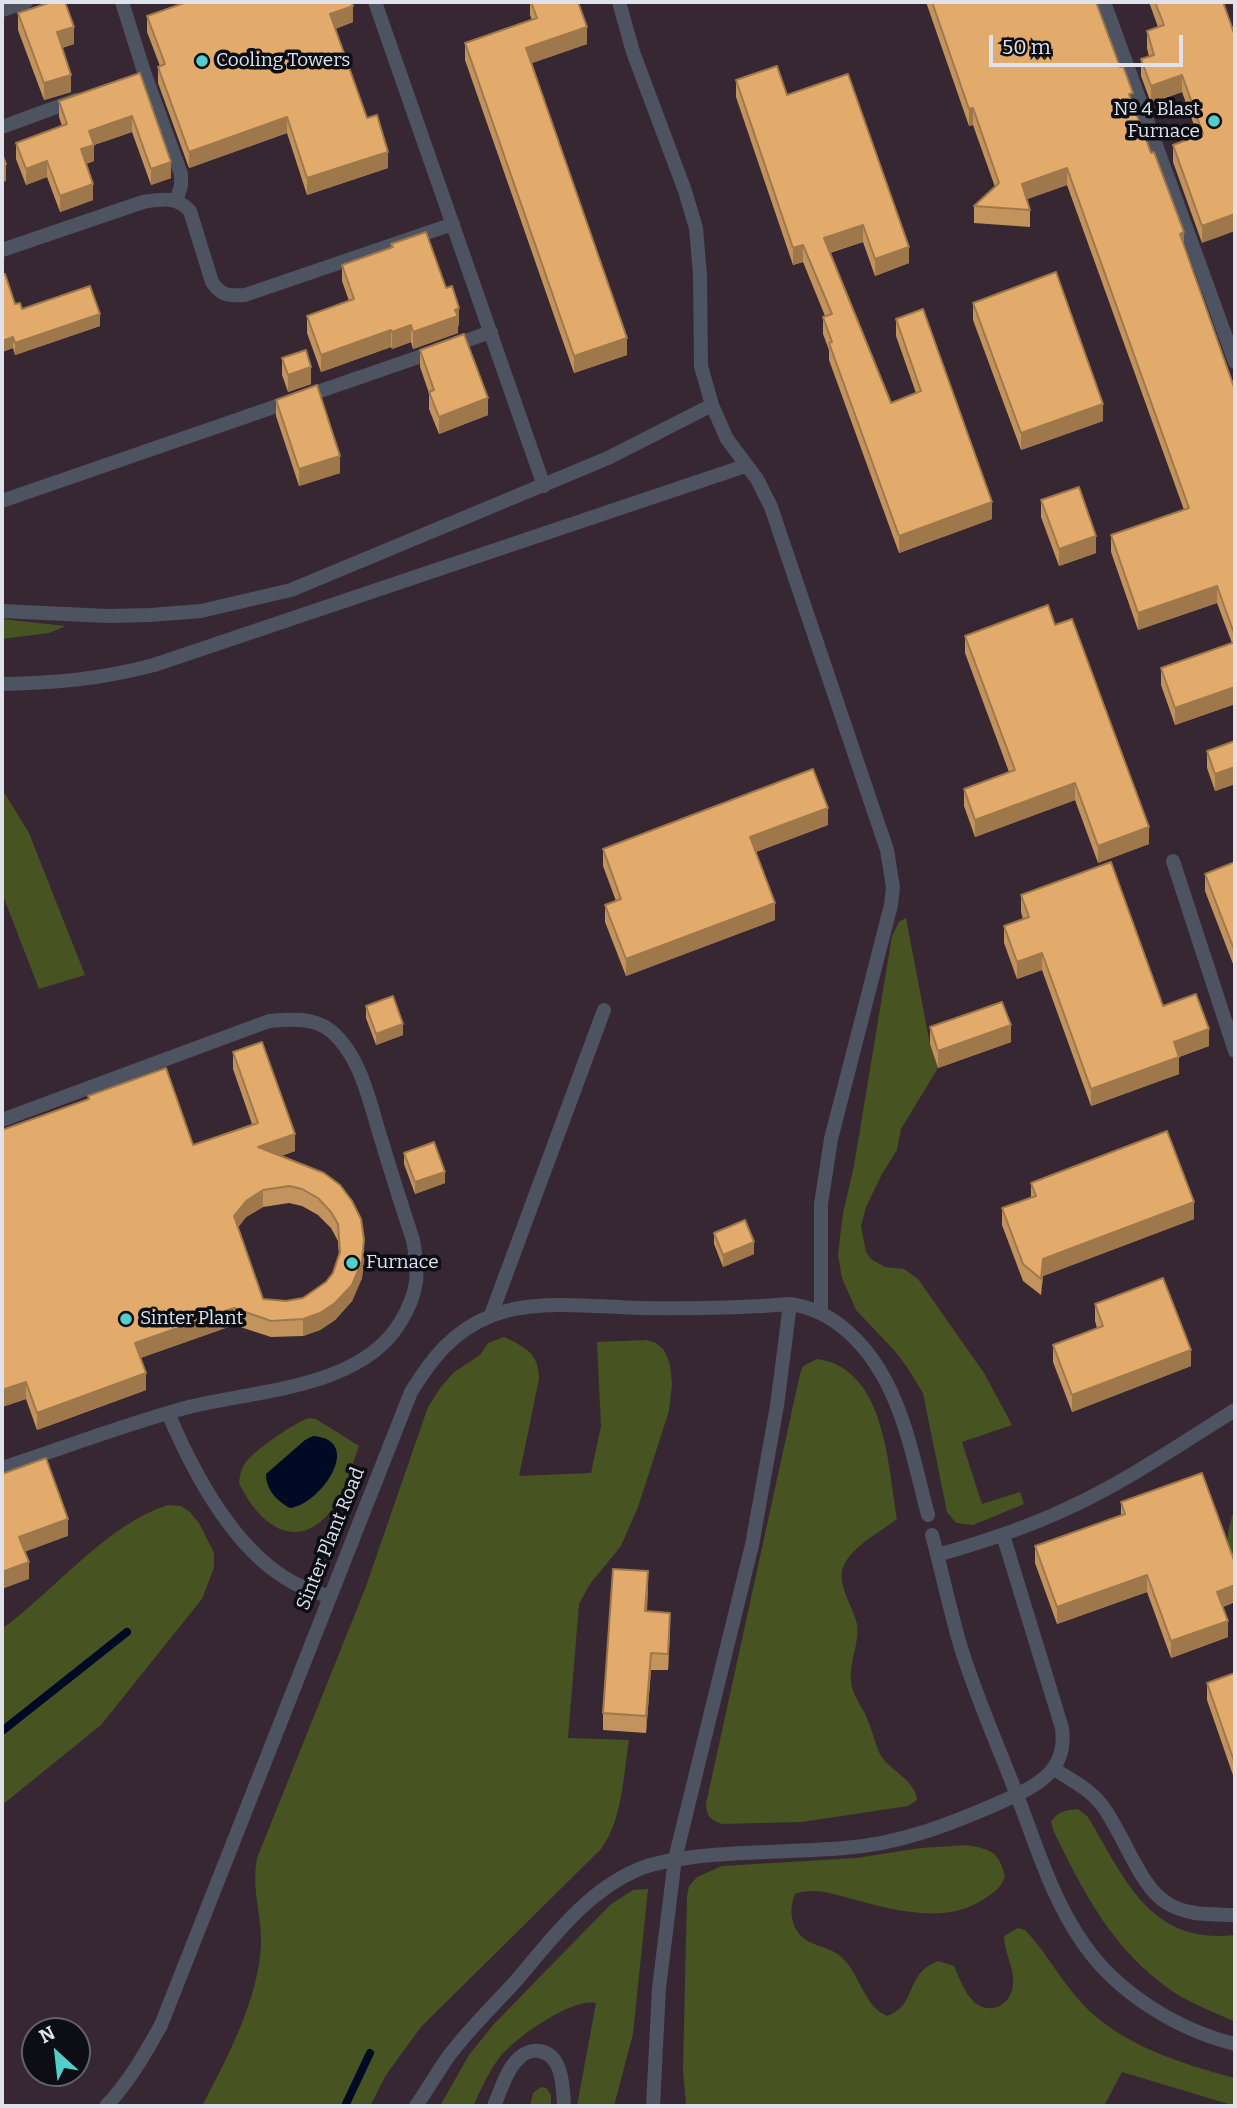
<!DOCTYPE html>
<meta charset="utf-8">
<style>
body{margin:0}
#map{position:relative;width:1237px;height:2108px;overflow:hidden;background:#202531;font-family:Bitter,serif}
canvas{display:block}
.frame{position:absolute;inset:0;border:4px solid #dfe2eb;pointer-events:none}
.north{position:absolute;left:21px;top:2017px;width:70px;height:70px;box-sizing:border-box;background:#0c0e14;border:2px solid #60636a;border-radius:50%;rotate:333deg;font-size:19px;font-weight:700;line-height:28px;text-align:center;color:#dfe2eb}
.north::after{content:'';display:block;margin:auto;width:24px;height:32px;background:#53cdc9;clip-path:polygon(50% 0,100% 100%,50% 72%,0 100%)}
.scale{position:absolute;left:989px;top:35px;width:194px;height:32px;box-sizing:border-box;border:4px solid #dfe2eb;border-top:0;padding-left:9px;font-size:21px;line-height:24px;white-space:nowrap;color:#dfe2eb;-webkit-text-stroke:5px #0c0e14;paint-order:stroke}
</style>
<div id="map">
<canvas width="1237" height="2108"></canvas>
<div class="frame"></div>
<div class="north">N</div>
<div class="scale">50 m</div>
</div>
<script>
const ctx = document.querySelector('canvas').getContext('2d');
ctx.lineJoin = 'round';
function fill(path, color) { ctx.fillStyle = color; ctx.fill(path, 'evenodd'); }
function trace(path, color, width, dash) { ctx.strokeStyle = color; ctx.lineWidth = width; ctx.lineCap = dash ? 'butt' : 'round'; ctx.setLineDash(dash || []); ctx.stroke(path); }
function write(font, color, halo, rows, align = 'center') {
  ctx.font = font + ' Bitter,serif'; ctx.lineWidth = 7; ctx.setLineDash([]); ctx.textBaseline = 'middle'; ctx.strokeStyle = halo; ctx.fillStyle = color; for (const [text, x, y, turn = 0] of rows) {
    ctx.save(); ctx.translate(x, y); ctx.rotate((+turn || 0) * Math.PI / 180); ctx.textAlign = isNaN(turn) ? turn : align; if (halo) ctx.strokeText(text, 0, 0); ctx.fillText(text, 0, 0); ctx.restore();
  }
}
fill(new Path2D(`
 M2 2H1235V2106H2ZM35 2031H77V2073H35Z`), '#372732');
fill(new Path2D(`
 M2 619 66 626 49 633 2 639Z
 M2 789 29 833 85 975 39 989 2 893Z
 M906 918 930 1044 938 1068 901 1129 897 1150 882 1174 866 1207 861 1226 866 1252 871 1259 885 1267 904 1269 918 1279 984 1373 1012 1425 962 1442 982 1504 1020 1492 1024 1504 973 1525 956 1523 947 1512 923 1393 907 1367 894 1350 856 1310 842 1278 838 1255 843 1213 854 1166 892 936 899 922Z
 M504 1337C525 1347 539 1353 539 1379L519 1476 591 1473 601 1426 597 1342 647 1340 656 1343 664 1350 670 1364 672 1384 669 1411 638 1507 621 1546 590 1584 579 1604 568 1738 629 1740C623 1776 623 1819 601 1849L421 2027 386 2075 370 2106H202C227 2059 259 1998 261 1944 262 1914 251 1891 257 1858L365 1589 428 1407 441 1387 454 1372 480 1355 488 1343Z
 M817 1359C886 1368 888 1467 897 1519 880 1532 856 1544 845 1563 834 1582 853 1605 857 1624 860 1645 847 1665 852 1687 855 1699 864 1709 868 1721 873 1732 875 1745 881 1756 891 1771 916 1781 917 1800L908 1806 802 1822 722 1824C710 1819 707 1817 706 1804L800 1374 803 1366Z
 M309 1418 316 1419 359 1446C352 1464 345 1492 334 1507 298 1556 259 1525 239 1483 240 1475 241 1468 246 1462 255 1450 295 1422 309 1418Z
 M168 1505 181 1506 190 1512 199 1523 214 1553V1568L202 1599 101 1725 2 1805V1629C54 1591 107 1524 168 1505Z
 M1235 1508V1553L1230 1555C1225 1538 1229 1525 1235 1508Z
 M1078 1809 1088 1817C1125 1879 1150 1945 1235 1935V2022C1214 2012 1192 2004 1172 1991 1112 1949 1085 1895 1054 1832L1051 1822C1058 1811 1066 1810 1078 1809Z
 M967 1845C992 1850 998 1851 1005 1876 1001 1888 994 1892 984 1899 945 1925 894 1910 852 1899 833 1894 814 1887 795 1894 790 1906 790 1920 797 1931 807 1947 828 1945 840 1956 860 1972 863 2006 887 2016 918 2005 903 1975 938 1961L954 1966C959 1977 964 1992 973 2001 989 2016 1011 2006 1013 1985 1015 1968 1004 1953 1004 1936L1018 1928 1025 1930C1045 1951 1059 1977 1078 1999 1117 2044 1179 2063 1235 2078V2106L1122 2072 1104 2106H686L683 2069 687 1896 689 1886 697 1877 722 1866 856 1858 921 1848Z
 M648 1889 633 2034 614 2106H577L596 2003C571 1998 515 2038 499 2058 488 2073 481 2090 473 2106H440L469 2055 494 2024 610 1905 633 1890Z
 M541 2087 546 2088 551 2095V2106H530L533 2093Z`), '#475321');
fill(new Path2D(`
 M313 1436C365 1440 321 1504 290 1508 277 1501 266 1490 266 1474L305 1440Z`), '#000a25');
trace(new Path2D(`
 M2 1731 127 1632
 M345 2106 370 2053`), '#000a25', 8);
trace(new Path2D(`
 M122 2 145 75 181 174V186L176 201
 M375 2 544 486
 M619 2 633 52 685 191 696 228 700 275 701 366 712 405 727 439 757 479 771 507 887 850 893 887 891 905 831 1139 821 1204V1312
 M1104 2 1235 362
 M2 10 26 2
 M2 127 76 100
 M2 250 143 202C162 199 177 196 190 211L212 282C221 296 229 296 245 295L453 224
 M2 501 491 332
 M2 611 108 616 150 615 201 611 291 590 608 458 712 405
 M2 684C56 683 101 679 154 665L745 466
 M1173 861 1235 1051
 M2 1120 269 1021C290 1019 314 1017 331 1031 362 1057 370 1105 382 1142 392 1175 402 1207 413 1240 419 1273 419 1291 401 1321 362 1389 254 1390 185 1408 123 1425 63 1448 2 1468
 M491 1315 604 1010
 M168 1413C193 1472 235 1552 294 1583 305 1589 318 1592 329 1597
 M932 1535C942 1572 950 1611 961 1648 977 1699 999 1748 1018 1798 1037 1847 1052 1899 1083 1943 1117 1993 1178 2030 1235 2044
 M937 1555C980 1543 1023 1529 1064 1510 1124 1483 1179 1445 1235 1410
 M1054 1769C1070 1779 1089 1789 1101 1804 1122 1830 1140 1888 1167 1903 1187 1916 1212 1914 1235 1915
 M106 2106C129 2082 145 2054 161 2025L411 1392C432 1358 453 1331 491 1316 534 1298 594 1307 640 1308 690 1309 740 1308 790 1304 813 1307 830 1316 847 1331 900 1377 911 1451 928 1515
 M416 2106C427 2090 437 2073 448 2057 468 2030 492 2007 515 1982 551 1940 586 1891 639 1869 658 1861 681 1859 701 1856 749 1851 797 1852 844 1848 900 1844 951 1824 1001 1802 1036 1786 1068 1772 1062 1728L1003 1535
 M494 2106C501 2090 506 2070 519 2058 524 2053 532 2050 539 2051 563 2054 563 2088 564 2106
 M653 2106 659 1988 675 1859 752 1545 777 1406 790 1304`), '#4d5361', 14);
fill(new Path2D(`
 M530 2H578L587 44 532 63 627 355 574 373 465 60V43L532 20 530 15Z
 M926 2H1096L1235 390V704L1175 725 1161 685V668L1232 643 1217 603 1138 630 1111 552V535L1184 510 1067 185 1027 199 1030 210V227L974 223V206L995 187 973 125 969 126Z
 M1131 2H1223L1202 243 1173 162V145L1198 136 1182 92 1151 103 1141 76V59L1149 57 1147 48V31L1158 27 1149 2 1131 3Z
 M18 13 74 44 62 48 71 92 44 100 18 30Z
 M147 16 353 22 335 29 367 118 388 168 307 195 287 133 189 168 158 83V67L160 66 147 32Z
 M140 73 171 178 151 185 132 132 94 145V161L86 164 93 200 60 212 47 177 26 185 16 159V143L62 126 59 117V101Z
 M736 80 787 95 909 263 875 276 863 242 830 253 891 403 916 393 896 336V319L992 519 899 553 829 360V350L823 334V317L825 316 803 262 793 265 736 97Z
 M391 244 446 288 459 325 458 326V333L413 349 411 342 392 349 391 347 321 372 307 333V316L349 301 342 281V265L391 247Z
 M973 303 1103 421 1021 450 973 320Z
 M15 304 22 309 100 326 15 355 13 348 2 352Z
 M420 350 488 415 439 434 429 409V393L420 367Z
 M282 358 311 384 288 392 282 375Z
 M276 400 340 473 299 486 276 416Z
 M1041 500 1096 553 1059 566 1041 517Z
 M1055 625 1149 844 1098 863 1075 800 975 837 964 806V789L1009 772 965 653V636Z
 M1235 741V784L1215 791 1207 768V751Z
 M828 825 756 852 775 920 626 976 605 922V905L616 901 603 866V849Z
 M1235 862V969L1205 891V874Z
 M1021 895 1163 1006 1209 1046 1179 1057V1074L1091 1106 1042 970 1017 979 1004 943V926L1023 919 1021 912Z
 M366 1006 403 1035 376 1045 366 1018Z
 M930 1027 1011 1042 938 1068 930 1044Z
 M233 1052 295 1151 281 1156 324 1173 364 1257 362 1278 352 1301 335 1320 320 1330 303 1336 271 1337 234 1325 140 1358 146 1390 37 1430 26 1399 2 1407V1130L88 1100V1096L193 1145 252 1124 233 1069ZM289 1203 302 1206 318 1215 331 1228 338 1241 339 1256 333 1273 326 1282 303 1298 286 1301 263 1299 238 1227 246 1217 263 1207Z
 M404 1153 445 1183 415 1194 404 1164Z
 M1031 1183 1194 1219 1043 1276 1041 1295 1023 1281 1002 1225V1208L1031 1198Z
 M714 1233 754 1254 723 1267 714 1244Z
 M1095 1304 1191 1366 1072 1412 1053 1362V1345L1097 1328 1095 1321Z
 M1121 1502 1235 1563V1602L1223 1607 1228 1637 1171 1658 1147 1592 1057 1624 1035 1563V1546L1121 1516Z
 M648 1588 647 1611 670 1630 668 1670H651L646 1733 603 1730V1713Z
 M1235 1673V1781L1207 1700V1683Z`), '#c2935c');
fill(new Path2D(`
 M353 6V22L330 31V14Z
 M74 27V44L57 49V32Z
 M587 27V44L526 65V48Z
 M71 75V92L44 100V83Z
 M1182 75V92L1151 103V86Z
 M973 108V125L969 126V109Z
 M132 116V132L94 145V161L81 165V149L89 131Z
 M287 117V133L189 168V152Z
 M388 152V168L307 195V178Z
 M47 161V177L26 185V169Z
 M171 162V178L151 185V169Z
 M6 164V181L2 182V165Z
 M1067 168V185L1022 201V184Z
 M93 184V200L60 212V196Z
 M1235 214V231L1202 243V226Z
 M863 225V242L824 254V238Z
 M1184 232V249L1180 234Z
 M803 245V262L793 265V248Z
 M909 247V263L875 276V259Z
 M459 308V325L458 326V333L413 349V332Z
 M100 314V326L15 355V343Z
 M411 325V342L392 349V332Z
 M391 330V347L321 372V355Z
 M13 337V348L2 352V341Z
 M627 338V355L574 373V356Z
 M311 367V384L288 392V375Z
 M488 398V415L439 434V417Z
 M1103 404V421L1021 450V433Z
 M340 456V473L299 486V469Z
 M992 502V519L899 553V536Z
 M1096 536V553L1059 566V549Z
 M1217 586V603L1138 630V613Z
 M1235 687V704L1175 725V708Z
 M1235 767V784L1215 791V774Z
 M1075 783V800L975 837V820Z
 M828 808V825L750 854V837Z
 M1149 827V844L1098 863V846Z
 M775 903V920L626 976V959Z
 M1042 953V970L1017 979V962Z
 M403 1024V1035L376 1045V1034Z
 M1011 1025V1042L938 1068V1051Z
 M1209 1029V1046L1179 1057V1074L1091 1106V1089L1174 1042Z
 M295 1134V1151L258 1164V1147Z
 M445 1172V1183L415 1194V1182Z
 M263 1190V1207L246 1217 234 1233V1216L246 1201Z
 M1194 1202V1219L1043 1276 1041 1295 1043 1259Z
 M364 1240V1257L362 1278 352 1301 335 1320 320 1330 303 1336V1319Z
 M754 1242V1254L723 1267V1255Z
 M234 1308V1325L135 1360V1343Z
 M1191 1350V1366L1072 1412V1395Z
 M146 1373V1390L37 1430V1413Z
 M26 1382V1399L2 1407V1390Z
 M68 1519V1536L19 1554V1537Z
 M29 1562V1579L2 1589V1572Z
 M648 1571V1588L645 1628V1611Z
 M1147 1575V1592L1057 1624V1607Z
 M1235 1585V1602L1217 1608V1592Z
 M670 1613V1630L668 1670V1654Z
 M1228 1621V1637L1171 1658V1641Z
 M651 1653V1670L646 1733V1716Z`), '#9e784b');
const building = new Path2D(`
 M52 2H65L74 27 57 32 71 75 44 83 18 13Z
 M187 2H351L353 6 330 14 367 118 377 115 388 152 307 178 287 117 189 152 158 67 165 64 147 16Z
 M531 2H578L587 27 526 48 627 338 574 356 465 43 537 18Z
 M932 2H1096L1120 67 1123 66 1133 93 1129 94 1151 153 1154 152 1184 232 1180 234 1235 390V636L1217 586 1138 613 1111 535 1189 508 1067 168 1022 184 1030 210 974 206 999 183 973 108 969 109Z
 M1155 2H1223L1235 36V214L1202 226 1173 145 1203 134 1182 75 1151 86 1141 59 1154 55 1147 31 1164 25Z
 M777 66 787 95 848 74 909 247 875 259 863 225 824 238 891 403 921 391 896 319 923 309 992 502 899 536 829 343 832 342 823 317 832 314 803 245 793 248 736 80Z
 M140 73 171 162 151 169 132 116 89 131 94 145 81 149 93 184 60 196 47 161 26 169 16 143 67 124 59 101Z
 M2 154 6 164 2 165Z
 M426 232 446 288 452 286 459 308 455 310 458 316 413 332 411 325 392 332 391 330 321 355 307 316 354 299 342 265 393 247 391 244Z
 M1056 272 1103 404 1021 433 973 303Z
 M5 274 15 304 20 303 22 309 90 286 100 314 15 343 13 337 2 341V275Z
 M464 334 488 398 439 417 429 392 434 390 420 350Z
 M306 350 311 367 288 375 282 358Z
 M317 385 340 456 299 469 276 400Z
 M1079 487 1096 536 1059 549 1041 500Z
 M1048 605 1055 625 1072 619 1149 827 1098 846 1075 783 975 820 964 789 1015 770 965 636Z
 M1235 642V687L1175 708 1161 668Z
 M1235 741V767L1215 774 1207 751Z
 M813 769 828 808 750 837 775 903 626 959 605 905 621 899 603 849Z
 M1111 862 1163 1006 1196 994 1209 1029 1174 1042 1179 1057 1091 1089 1042 953 1017 962 1004 926 1029 917 1021 895Z
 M1235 862V952L1205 874Z
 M393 996 403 1024 376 1034 366 1006Z
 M1002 1002 1011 1025 938 1051 930 1027Z
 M262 1042 295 1134 258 1147 324 1173 340 1185 352 1201 361 1219 364 1240 362 1261 352 1285 335 1303 320 1313 303 1319 271 1321 234 1308 135 1343 146 1373 37 1413 26 1382 2 1390V1130L89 1099 88 1096 166 1068 193 1145 258 1123 233 1052ZM289 1186 302 1189 318 1198 331 1212 338 1224 340 1252 333 1273 326 1282 303 1298 286 1301 263 1299 234 1216 246 1201 263 1190Z
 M1167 1131 1194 1202 1043 1259 1041 1279 1023 1264 1002 1208 1036 1196 1031 1183Z
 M434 1142 445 1172 415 1182 404 1153Z
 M745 1220 754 1242 723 1255 714 1233Z
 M1163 1278 1191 1350 1072 1395 1053 1345 1103 1326 1095 1304Z
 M46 1458 68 1519 19 1537 29 1562 2 1572V1474Z
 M1202 1473 1235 1563V1585L1217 1592 1228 1621 1171 1641 1147 1575 1057 1607 1035 1546 1125 1514 1121 1502Z
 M613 1569 648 1571 645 1611 670 1613 668 1654 651 1653 646 1716 603 1713Z
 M1235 1673V1764L1207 1683Z`);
fill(building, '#e2ab6b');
trace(building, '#9e784b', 2);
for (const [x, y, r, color] of [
 [202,61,7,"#53cdc9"],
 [1214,121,7,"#53cdc9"],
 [352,1263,7,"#53cdc9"],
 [126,1319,7,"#53cdc9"]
]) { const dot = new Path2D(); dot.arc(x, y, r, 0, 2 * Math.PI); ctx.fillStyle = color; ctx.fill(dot); trace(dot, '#0c0e14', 2.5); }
write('19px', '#dfe2eb', '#0c0e14', [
 ["Cooling Towers",216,61],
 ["Nº 4 Blast",1200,110,"right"],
 ["Furnace",1200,132,"right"],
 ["Furnace",366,1263],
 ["Sinter Plant",140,1319]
], 'left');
write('19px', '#dfe2eb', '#0c0e14', [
 ["Sinter Plant Road",331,1539,-68]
]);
</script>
